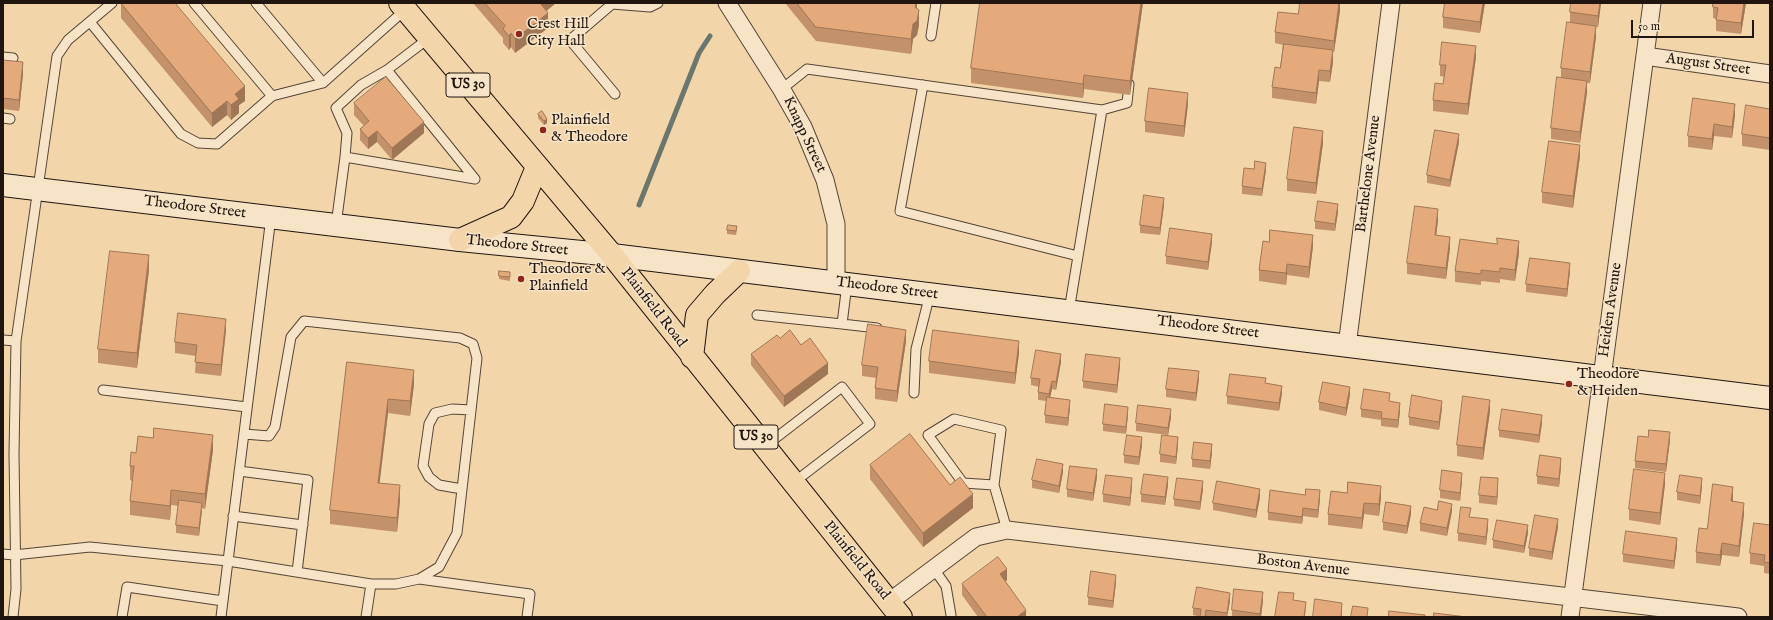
<!DOCTYPE html>
<style>
body{margin:0}
#map{position:relative;width:1773px;height:620px;overflow:hidden;background:#f2d6a9;font-family:"IM FELL English",serif}
canvas{display:block}
.frame{position:absolute;inset:0;border:4px solid #20150f;pointer-events:none}
.scale{position:absolute;left:1631px;top:20px;width:123px;height:18px;box-sizing:border-box;border:2px solid #20150f;border-top:0;padding-left:5px;font-size:12px;line-height:14px;white-space:nowrap;color:#20150f;-webkit-text-stroke:3px #f7e4c7;paint-order:stroke}
</style>
<div id="map">
<canvas width="1773" height="620"></canvas>
<div class="frame"></div>
<div class="scale">50 m</div>
</div>
<script>
const ctx = document.querySelector('canvas').getContext('2d');
ctx.lineJoin = 'round';
function trace(path, color, width, dash) { ctx.strokeStyle = color; ctx.lineWidth = width; ctx.lineCap = dash ? 'butt' : 'round'; ctx.setLineDash(dash || []); ctx.stroke(path); }
function fill(path, color) { ctx.fillStyle = color; ctx.fill(path, 'evenodd'); }
function write(font, color, halo, rows, align = 'center') {
  ctx.font = font + ' "IM FELL English",serif'; ctx.lineWidth = 3; ctx.setLineDash([]); ctx.textBaseline = 'middle'; ctx.strokeStyle = halo; ctx.fillStyle = color; for (const [text, x, y, turn = 0] of rows) {
    ctx.save(); ctx.translate(x, y); ctx.rotate((+turn || 0) * Math.PI / 180); ctx.textAlign = isNaN(turn) ? turn : align; if (halo) ctx.strokeText(text, 0, 0); ctx.fillText(text, 0, 0); ctx.restore();
  }
}
trace(new Path2D(`
 M639 205 699 53 710 36`), '#6a776f', 5);
const lane = new Path2D(`
 M256 3 323 83 406 9
 M90 22 181 134 198 143 217 144 272 96 194 3
 M931 36 936 3
 M3 57 13 58
 M923 85 900 211 1078 256
 M782 89 807 69 1102 110 1069 311
 M615 94 570 40 612 4 650 7 658 3
 M272 96 323 83
 M1102 110 1127 103 1129 84
 M3 118 10 119
 M345 157 347 133 336 108 361 85 387 70
 M336 225 345 157 475 179 387 70 429 38
 M847 284 842 324 877 328
 M757 315 842 324
 M3 340 16 341
 M103 390 247 407
 M914 393 916 349 930 294
 M244 434 269 436 275 427 291 337 304 321 460 338 473 344 477 358 457 533 439 567 419 579
 M764 447 842 387 870 424 793 483
 M239 471 308 480 297 572
 M994 485 963 483 928 435 954 419 1001 430 994 485 1007 530
 M462 489 439 485 429 477 423 466 429 424 435 413 452 409 471 410
 M233 516 303 525
 M3 554 14 555 90 547 228 561 371 584H396L419 579 530 594 527 617
 M934 569 946 586 951 615
 M13 617 16 589 14 454 16 341 57 56 68 40 112 3
 M122 617 127 587 223 601
 M221 617 271 217
 M366 617 371 584`);
const street = new Path2D(`
 M727 3 782 90 803 127 825 180 836 224V283
 M1645 56 1770 74
 M1347 346 1391 3
 M889 602 976 537 1007 530 1738 617
 M1570 617 1652 3`);
const secondary = new Path2D(`
 M3 185 460 240 612 255 1770 398`);
const primary = new Path2D(`
 M400 3 612 255 901 617
 M460 240 511 217 523 201 537 167
 M692 357 697 315 715 294 739 271`);
trace(lane, '#544536', 11);
trace(street, '#544536', 19);
trace(secondary, '#20150f', 24);
trace(primary, '#20150f', 24);
trace(lane, '#f7e4c7', 9);
trace(street, '#f7e4c7', 17);
trace(secondary, '#f7e4c7', 22);
trace(primary, '#f2d6a9', 22);
fill(new Path2D(`
 M121 3 245 101 239 105V113L231 120 227 115 212 127 121 18Z
 M473 3H556L546 11 548 28 515 53 511 47 509 50 503 43V38Z
 M785 3H917V9L919 25 917 35 913 39 911 54 816 41Z
 M980 3H1143L1130 95 1084 89 1083 98 971 83V68Z
 M1340 3V11L1334 52H1333V62L1330 82 1319 81 1316 104 1272 98V87L1280 68 1283 45 1275 43V32L1298 14Z
 M1445 3H1485L1480 33 1443 28V17Z
 M1601 3 1598 27H1596V37L1590 83H1587V92L1580 143 1551 139V128L1561 78V68L1570 22V12Z
 M1713 3H1746L1741 34 1716 31V19L1713 18Z
 M1476 57 1468 115 1433 111V100L1443 84 1444 77 1440 76V65Z
 M3 60 23 74 19 111 3 109Z
 M354 103 424 133 392 160 377 142 368 149 360 140V129L364 126 354 115Z
 M1188 104 1184 137 1145 132V121Z
 M1770 109V150L1742 146V134Z
 M538 114 547 123 544 125 538 118Z
 M1735 115 1732 138 1714 136 1712 150 1688 147V136Z
 M1459 142 1450 187 1427 183V175Z
 M1323 143 1316 194 1287 191V179Z
 M1580 156 1573 208 1542 203V192Z
 M1254 169 1266 170 1262 196 1242 194V186Z
 M1164 205 1160 235 1140 233V225Z
 M1338 212 1335 231 1315 229V221Z
 M1438 220 1436 235 1450 248 1446 279 1407 274V263Z
 M727 230H737L736 235 727 234Z
 M1212 242 1208 270 1166 264V256Z
 M1313 246 1309 278 1287 275 1286 285 1259 281V270Z
 M1519 253 1515 281 1500 279V283L1481 281V285L1455 282V271Z
 M149 270 137 368 98 363V349Z
 M499 271 510 275V281L499 279Z
 M1570 271 1567 297 1526 292V284Z
 M226 330 221 376 195 373 196 356 175 353V342Z
 M780 338 801 345 828 374 784 407 751 365V354Z
 M906 341 897 402 875 399V388L876 378 862 376V365Z
 M1019 353 1015 384 929 373V361Z
 M347 362 414 384 410 416 388 413 379 483 400 500 397 532 330 524V510Z
 M1061 362 1056 390 1052 389 1050 397 1070 407 1068 426 1045 423V415L1047 401 1038 400V392L1039 387 1031 385V378Z
 M1120 366 1117 393 1083 388V381Z
 M1199 379 1196 401 1166 397V389Z
 M1282 393 1279 411 1227 404V396Z
 M1350 395 1346 416 1319 410V402Z
 M1390 402 1400 411 1398 428 1381 426V420L1361 417V409Z
 M1442 408 1439 430 1409 425V417Z
 M1490 411 1483 460 1457 456V445Z
 M1128 414 1126 434 1103 431V424Z
 M1171 417 1168 435 1136 431V423Z
 M1542 423 1539 443 1499 437V430Z
 M1670 440 1666 472 1635 468V461Z
 M1142 445 1139 465 1124 463V455Z
 M1178 445 1176 464 1160 462V454Z
 M213 450 205 509 202 508 199 536 176 533V525L179 506 171 505 170 520 130 515V501L132 481 130 480V466L136 453Z
 M1212 452 1210 469 1192 467V459Z
 M870 465 950 485 973 508 923 547 870 479Z
 M1561 466 1559 487 1537 484V476Z
 M1063 472 1059 493 1032 488V480Z
 M1097 477 1093 501 1067 497V489Z
 M1462 480 1460 501 1440 498V490Z
 M1665 484 1660 525 1629 520V509Z
 M1168 485 1165 505 1141 502V494Z
 M1132 486 1130 506 1103 502V494Z
 M1498 486 1497 505 1479 503V495Z
 M1702 486 1700 504 1677 500V492Z
 M1203 489 1200 510 1174 506V499Z
 M1260 497 1256 518 1213 510V503Z
 M1381 497 1379 516 1364 514 1362 529 1328 525V514Z
 M1320 498 1318 518 1303 516 1302 524 1268 520V512Z
 M1733 498V501L1744 514 1739 557 1722 555 1720 566 1696 563V552L1707 529Z
 M1437 510 1452 511 1447 536 1420 531V523Z
 M1411 514 1407 534 1383 530V522Z
 M1470 517 1488 527 1486 545 1458 541V533Z
 M1770 525V574L1764 573V566L1750 564V553Z
 M1558 527 1552 560 1529 556V548Z
 M1528 533 1524 553 1493 548V540Z
 M1677 546 1674 569 1623 562V554Z
 M1007 580 1005 582 1026 617H978L962 595V584Z
 M1116 582 1113 608 1088 605V597Z
 M1263 600 1261 617H1232V610Z
 M1230 601 1227 617H1200L1193 615V608Z`), '#c4926a');
fill(new Path2D(`
 M539 3H556L539 17Z
 M916 3H917V6L915 21Z
 M1141 3H1143L1130 95V81Z
 M1339 3H1340V11L1334 52V41Z
 M1483 3H1485L1480 33V22Z
 M1600 3H1601L1598 27V16Z
 M1744 3H1746L1741 34V23Z
 M919 10V25L917 35 913 39 911 54V39L913 24Z
 M548 13V28L515 53V39Z
 M1596 26V37L1590 83V72Z
 M511 33V47L509 50V36Z
 M1476 46V57L1468 115V104Z
 M1333 50V62L1330 82V71Z
 M23 62V74L19 111V100Z
 M1319 70V81L1316 104V93Z
 M1084 75V89L1083 98V84Z
 M1587 81V92L1580 143V132Z
 M245 86V101L239 105V113L231 120V105L235 94Z
 M1188 93V104L1184 137V126Z
 M227 101V115L212 127V113Z
 M1735 104V115L1732 138V127Z
 M547 119V123L544 125V121Z
 M424 122V133L392 160V148Z
 M1714 124V136L1712 150V139Z
 M377 131V142L368 149V138Z
 M1323 131V143L1316 194V183Z
 M1459 134V142L1450 187V180Z
 M1580 145V156L1573 208V196Z
 M1266 163V170L1262 196V189Z
 M1164 198V205L1160 235V228Z
 M1338 204V212L1335 231V224Z
 M1438 209V220L1435 246V235Z
 M1212 234V242L1208 270V262Z
 M1313 235V246L1309 278V267Z
 M1450 237V248L1446 279V268Z
 M1519 241V253L1515 281V270Z
 M149 255V270L137 368V353Z
 M1570 263V271L1567 297V289Z
 M1287 264V275L1286 285V273Z
 M226 319V330L221 376V365Z
 M906 330V341L897 402V391Z
 M1019 341V353L1015 384V373Z
 M1061 354V362L1056 390V382Z
 M1120 358V366L1117 393V385Z
 M828 363V374L784 407V396Z
 M414 370V384L410 416V401Z
 M1199 371V379L1196 401V393Z
 M1052 381V389L1049 402V394Z
 M1282 386V393L1279 411V403Z
 M1350 387V395L1346 416V408Z
 M388 399V413L378 497V483Z
 M1070 400V407L1068 426V418Z
 M1490 400V411L1483 460V448Z
 M1442 401V408L1439 430V422Z
 M1400 403V411L1398 428V420Z
 M1128 407V414L1126 434V427Z
 M1171 409V417L1168 435V428Z
 M1542 415V423L1539 443V435Z
 M1670 432V440L1666 472V464Z
 M213 435V450L205 509V494Z
 M1142 437V445L1139 465V457Z
 M1178 437V445L1176 464V457Z
 M1212 444V452L1210 469V461Z
 M1561 458V466L1559 487V479Z
 M1063 464V472L1059 493V486Z
 M1097 469V477L1093 501V493Z
 M1462 473V480L1460 501V493Z
 M1665 473V484L1660 525V513Z
 M1168 477V485L1165 505V497Z
 M1132 478V486L1130 506V498Z
 M1498 478V486L1497 505V497Z
 M1702 478V486L1700 504V496Z
 M1203 481V489L1200 510V502Z
 M400 485V500L397 532V518Z
 M1381 486V497L1379 516V504Z
 M1733 487V498L1731 512V501Z
 M1260 489V497L1256 518V510Z
 M171 490V505L170 520V506Z
 M1320 490V498L1318 518V510Z
 M973 494V508L923 547V533Z
 M202 503V511L199 536V528Z
 M1364 503V514L1362 529V518Z
 M1744 503V514L1739 557V546Z
 M1452 504V511L1447 536V528Z
 M1411 506V514L1407 534V526Z
 M1303 508V516L1302 524V517Z
 M1488 519V527L1486 545V537Z
 M1558 519V527L1552 560V552Z
 M1528 525V533L1524 553V546Z
 M1677 538V546L1674 569V561Z
 M1722 543V555L1720 566V555Z
 M1007 569V580L1000 586V574Z
 M1116 575V582L1113 608V601Z
 M1263 592V600L1261 617H1260Z
 M1230 593V601L1227 617V613Z
 M1306 602 1305 617H1304Z
 M1342 603V617H1341Z
 M1026 610V617H1017Z`), '#a07756');
const building = new Path2D(`
 M121 3H175L245 86 235 94 239 99 231 105 227 101 212 113Z
 M485 3H540L548 13 515 39 511 33 509 36 503 29 505 26Z
 M797 3H916L915 7 919 10 917 21 913 24 911 39 816 27Z
 M980 3H1141L1130 81 1084 75 1083 84 971 68Z
 M1300 3H1339L1334 41 1275 32 1278 12 1298 14Z
 M1445 3H1483L1480 22 1443 17Z
 M1571 3H1600L1598 16 1570 12Z
 M1713 3H1744L1741 23 1716 20 1718 8 1713 7Z
 M1567 22 1596 26 1590 72 1561 68Z
 M1442 42 1476 46 1468 104 1433 100 1435 83 1443 84 1446 65H1440Z
 M1284 44 1333 50 1330 71 1319 70 1316 93 1272 87 1275 67 1280 68Z
 M3 60 23 62 19 100 3 98Z
 M386 77 424 122 392 148 377 131 368 138 360 129 369 121 354 103Z
 M1557 77 1587 81 1580 132 1551 128Z
 M1149 88 1188 93 1184 126 1145 121Z
 M1693 98 1735 104 1732 127 1714 124 1712 139 1688 136Z
 M1746 105 1770 109V138L1742 134Z
 M542 111 547 119 544 121 538 114Z
 M1294 127 1323 131 1316 183 1287 179Z
 M1435 130 1459 134 1450 180 1427 175Z
 M1549 141 1580 145 1573 196 1542 192Z
 M1255 161 1266 163 1262 189 1242 186 1244 168 1254 169Z
 M1144 195 1164 198 1160 228 1140 225Z
 M1318 201 1338 204 1335 224 1315 221Z
 M1415 206 1438 209 1435 235 1450 237 1446 268 1407 263Z
 M728 225 737 226 736 231 727 230Z
 M1170 228 1212 234 1208 262 1166 256Z
 M1270 230 1313 235 1309 267 1287 264 1286 273 1259 270 1263 241 1269 242Z
 M1497 238 1519 241 1515 270 1500 268V272L1481 270V274L1455 271 1460 239 1497 244Z
 M110 251 149 255 137 353 98 349Z
 M1530 258 1570 263 1567 289 1526 284Z
 M499 271 510 272V277L499 276Z
 M178 313 226 319 221 365 195 362 197 345 175 342Z
 M868 324 906 330 897 391 875 388 878 367 862 365Z
 M790 330 801 345 810 338 828 363 784 396 751 354 777 335 780 338Z
 M933 330 1019 341 1015 373 929 361Z
 M1036 350 1061 354 1056 382 1052 381 1049 394 1038 392 1040 379 1031 378Z
 M1086 354 1120 358 1117 385 1083 381Z
 M347 362 414 370 410 401 388 399 378 483 400 485 397 518 330 510Z
 M1169 368 1199 371 1196 393 1166 389Z
 M1230 374 1266 378 1265 383 1282 386 1279 403 1227 396Z
 M1323 382 1350 387 1346 408 1319 402Z
 M1364 389 1390 393 1389 401 1400 403 1398 420 1381 418 1382 412 1361 409Z
 M1412 395 1442 401 1439 422 1409 417Z
 M1463 396 1490 400 1483 448 1457 445Z
 M1047 397 1070 400 1068 418 1045 415Z
 M1105 404 1128 407 1126 427 1103 424Z
 M1138 405 1171 409 1168 428 1136 423Z
 M1502 409 1542 415 1539 435 1499 430Z
 M154 428 213 435 205 494 171 490 170 506 130 501 134 466H130L131 452 136 453 138 436 153 438Z
 M1649 430 1670 432 1666 464 1635 461 1638 436 1648 437Z
 M910 434 950 485 960 477 973 494 923 533 870 465Z
 M1127 435 1142 437 1139 457 1124 455Z
 M1162 435 1178 437 1176 457 1160 454Z
 M1194 442 1212 444 1210 461 1192 459Z
 M1540 455 1561 458 1559 479 1537 476Z
 M1037 459 1063 464 1059 486 1032 480Z
 M1070 466 1097 469 1093 493 1067 489Z
 M1634 469 1665 473 1660 513 1629 509Z
 M1442 470 1462 473 1460 493 1440 490Z
 M1144 474 1168 477 1165 497 1141 494Z
 M1106 475 1132 478 1130 498 1103 494Z
 M1680 475 1702 478 1700 496 1677 492Z
 M1481 477 1498 478 1497 497 1479 495Z
 M1177 478 1203 481 1200 502 1174 499Z
 M1217 481 1260 489 1256 510 1213 503Z
 M1348 482 1381 486 1379 504 1364 503 1362 518 1328 514 1331 491 1347 493Z
 M1713 484 1733 487 1731 501 1744 503 1739 546 1722 543 1720 555 1696 552 1699 528 1707 529Z
 M1306 489 1320 490 1318 510 1303 508 1302 517 1268 512 1270 490 1305 495Z
 M179 500 202 503 199 528 176 525Z
 M1439 501 1452 504 1447 528 1420 523 1424 507 1437 510Z
 M1386 502 1411 506 1407 526 1383 522Z
 M1461 507 1471 508 1469 517 1488 519 1486 537 1458 533Z
 M1535 515 1558 519 1552 552 1529 548Z
 M1497 520 1528 525 1524 546 1493 540Z
 M1754 523 1770 525V563L1764 562 1765 555 1750 553Z
 M1626 531 1677 538 1674 561 1623 554Z
 M998 557 1007 569 1000 574 1026 610 1017 617H987L962 584Z
 M1091 571 1116 575 1113 601 1088 597Z
 M1197 587 1230 593 1227 613 1206 610 1205 617H1200L1201 609 1193 608Z
 M1234 589 1263 592 1260 614 1232 610Z
 M1279 592 1294 593 1293 600 1306 602 1304 617H1275Z
 M1315 599 1342 603 1341 617H1313Z
 M1353 606 1368 608 1367 617H1351Z
 M1389 611 1425 615V617H1389Z
 M1434 613 1467 617H1434Z`);
fill(building, '#e4aa7b');
trace(building, '#a07756', 1);
for (const [x, y, r, color] of [
 [519,34,4,"#8f2418"],
 [543,130,4,"#8f2418"],
 [521,279,4,"#8f2418"],
 [1569,384,4,"#8f2418"]
]) { const dot = new Path2D(); dot.arc(x, y, r, 0, 2 * Math.PI); ctx.fillStyle = color; ctx.fill(dot); trace(dot, '#f7e4c7', 1.5); }
for (const [x, y, w] of [
 [468,85,44],
 [756,437,44]
]) { const box = new Path2D(); box.roundRect(x - w / 2, y - 12, w, 24, 3); ctx.fillStyle = '#f7e4c7'; ctx.fill(box); trace(box, '#20150f', 1); }
write('bold 14px', '#20150f', null, [
 ["US 30",468,85],
 ["US 30",756,437]
]);
write('15px', '#20150f', '#f7e4c7', [
 ["Crest Hill",527,25],
 ["City Hall",527,42],
 ["Plainfield",551,121],
 ["& Theodore",551,138],
 ["Theodore &",529,270],
 ["Plainfield",529,287],
 ["Theodore",1577,375],
 ["& Heiden",1577,392]
], 'left');
write('15px', '#20150f', '#f7e4c7', [
 ["August Street",1708,65,8],
 ["Knapp Street",804,135,65],
 ["Barthelone Avenue",1369,174,-83],
 ["Theodore Street",195,208,7],
 ["Theodore Street",517,246,6],
 ["Theodore Street",887,289,7],
 ["Plainfield Road",653,308,52],
 ["Heiden Avenue",1611,310,-82],
 ["Theodore Street",1208,328,7],
 ["Plainfield Road",856,561,51],
 ["Boston Avenue",1303,566,7]
]);
</script>
